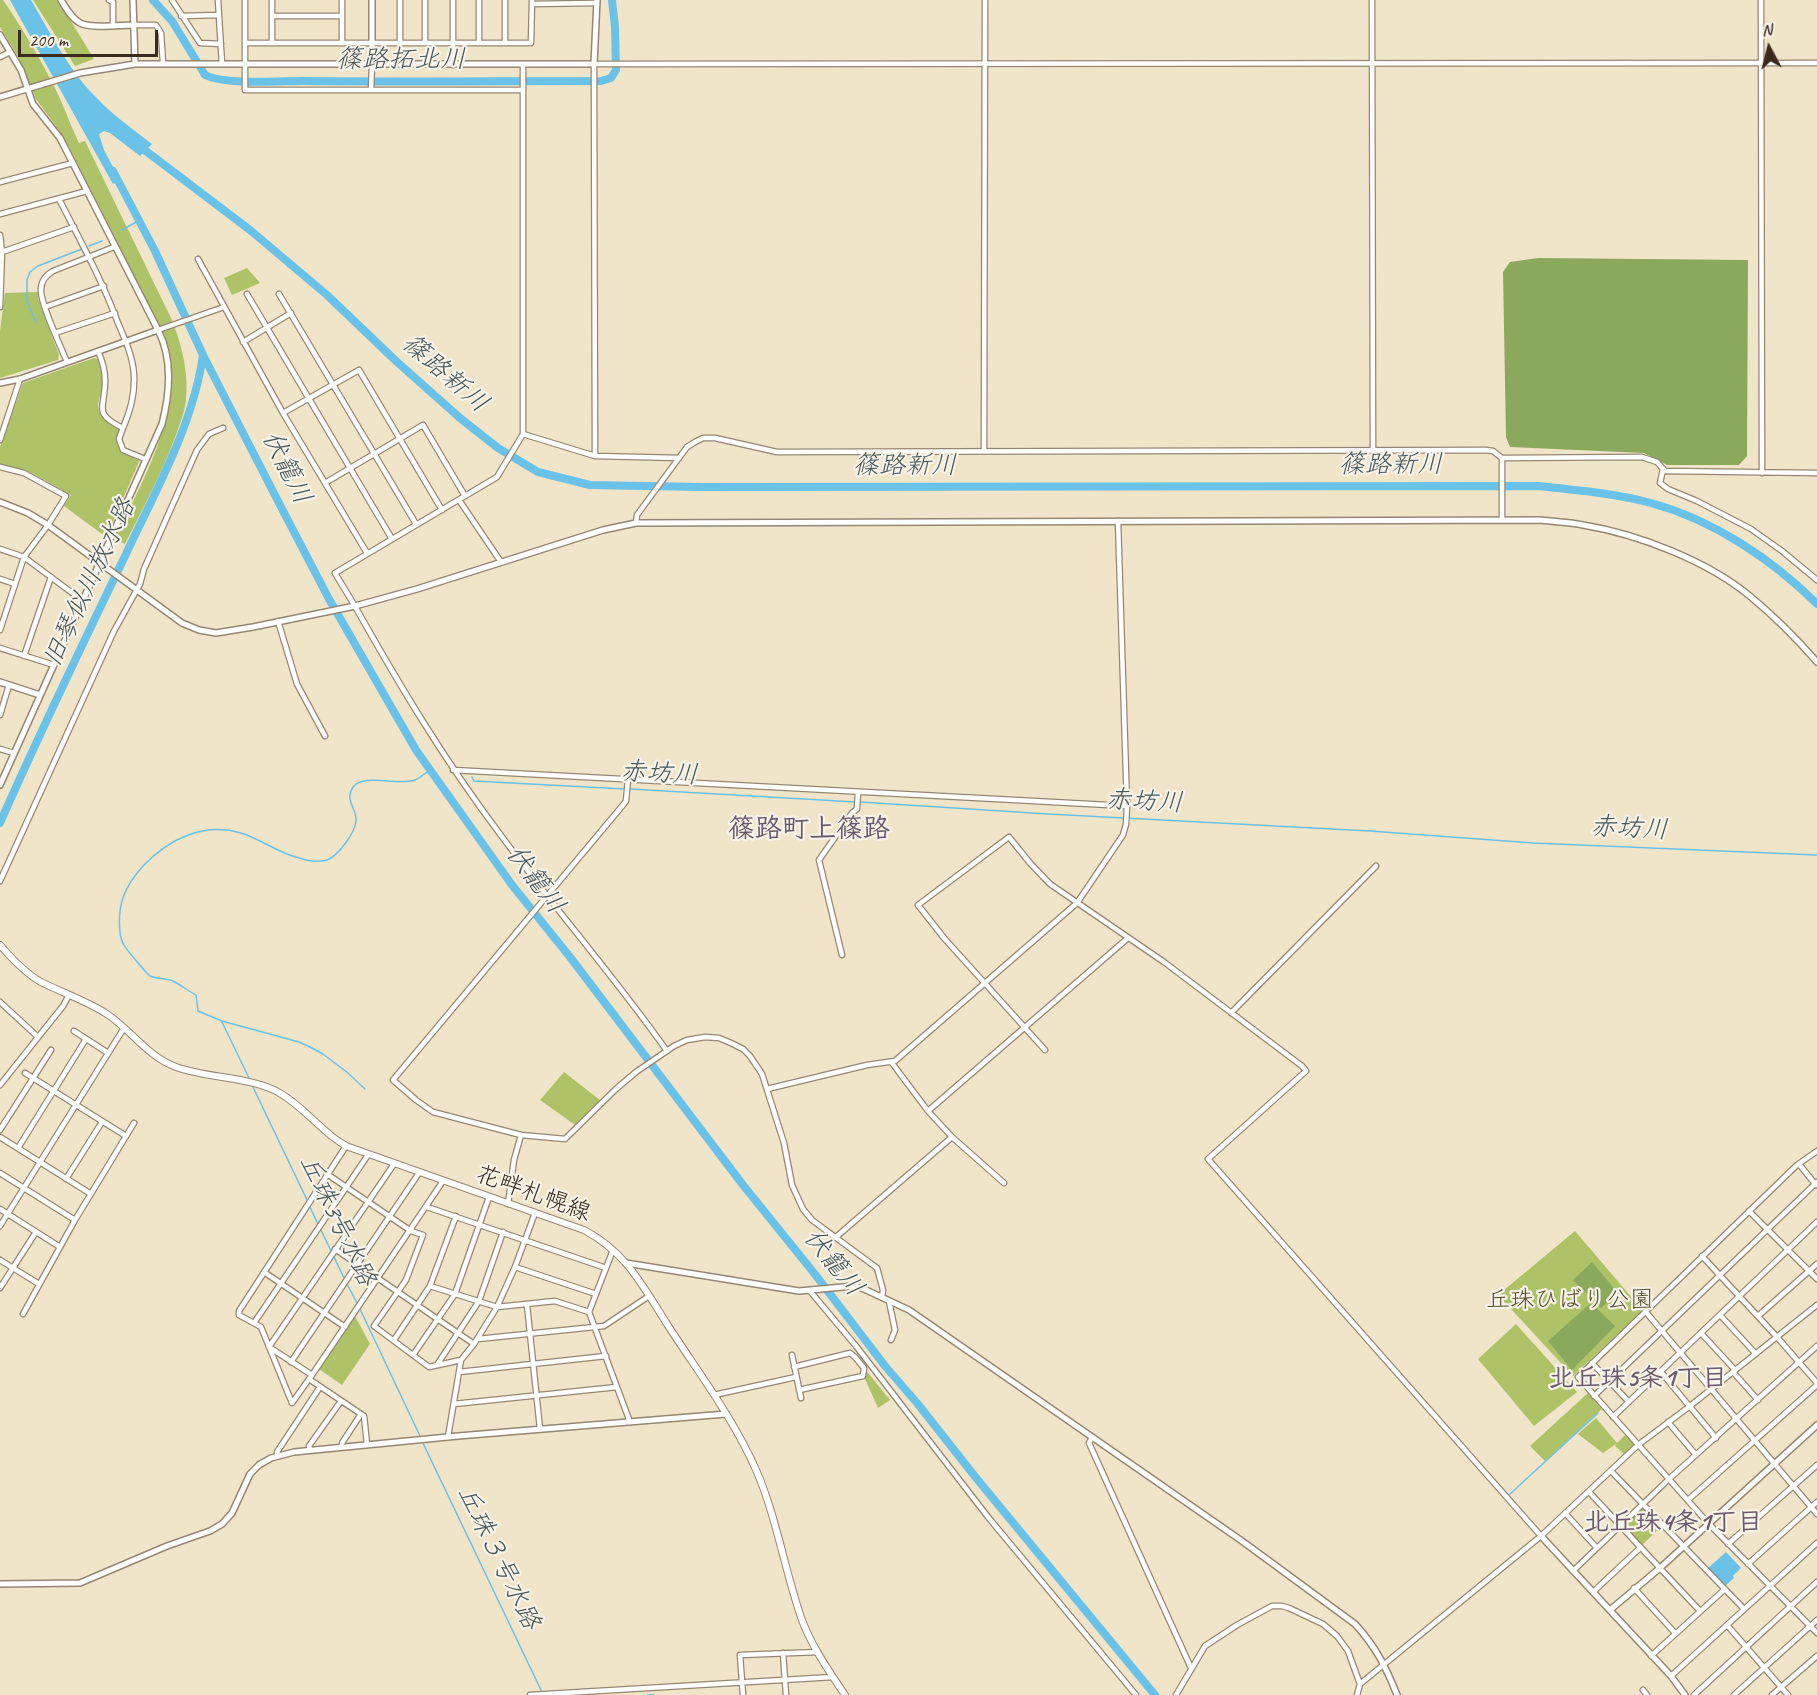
<!DOCTYPE html>
<meta charset="utf-8">
<style>
body{margin:0}
#map{position:relative;width:1817px;height:1695px;overflow:hidden;background:#f0e4c9;font-family:Caveat,sans-serif}
canvas{display:block}
.north{position:absolute;left:1739px;top:18px;width:60px;height:60px;-webkit-text-stroke:4px #f7f3e8;paint-order:stroke;rotate:353deg;font-size:16px;font-weight:700;line-height:24px;text-align:center;color:#3b2a1e}
.north::after{content:'';display:block;margin:auto;width:21px;height:27px;background:#3b2a1e;clip-path:polygon(50% 0,100% 100%,50% 72%,0 100%)}
.scale{position:absolute;left:18px;top:30px;width:140px;height:27px;box-sizing:border-box;border:3px solid #3b2a1e;border-top:0;padding-left:8px;font-size:18px;line-height:21px;white-space:nowrap;color:#3b2a1e;-webkit-text-stroke:4px #f7f3e8;paint-order:stroke}
</style>
<div id="map">
<canvas width="1817" height="1695"></canvas>
<div class="north">N</div>
<div class="scale">200 m</div>
</div>
<script>
const ctx = document.querySelector('canvas').getContext('2d');
ctx.lineJoin = 'round';
function fill(path, color) { ctx.fillStyle = color; ctx.fill(path, 'evenodd'); }
function trace(path, color, width, dash) { ctx.strokeStyle = color; ctx.lineWidth = width; ctx.lineCap = dash ? 'butt' : 'round'; ctx.setLineDash(dash || []); ctx.stroke(path); }
function write(font, color, halo, rows, align = 'center') {
  ctx.font = font + ' Caveat,"Klee One",sans-serif'; ctx.lineWidth = 4.5; ctx.setLineDash([]); ctx.textBaseline = 'middle'; ctx.strokeStyle = halo; ctx.fillStyle = color; for (const [text, x, y, turn = 0] of rows) {
    ctx.save(); ctx.translate(x, y); ctx.rotate((+turn || 0) * Math.PI / 180); ctx.textAlign = isNaN(turn) ? turn : align; if (halo) ctx.strokeText(text, 0, 0); ctx.fillText(text, 0, 0); ctx.restore();
  }
}
fill(new Path2D(`
 M0 0H3C22 28 40 58 55 88 64 106 70 125 79 143L85 141 171 318C181 342 189 372 186 399 185 411 180 423 176 435 162 473 143 508 125 544L115 539C138 490 176 423 172 369 171 351 163 333 155 317L69 147 58 129 36 99 17 55 0 27Z
 M33 0H58L94 59 75 66Z
 M247 268 260 283 232 295 224 278Z
 M38 292V298L59 355 58 360 0 378V331L5 293Z
 M94 358 98 359C101 368 103 378 102 387 102 393 98 400 98 406 99 418 109 425 119 430 112 447 125 454 138 460L139 462 106 537 64 506 71 495 32 473 0 464V447L23 383Z
 M564 1072 600 1100 575 1125 540 1100Z
 M1575 1231 1639 1306 1641 1312 1573 1376 1498 1295Z
 M355 1316 370 1344 342 1385 319 1369Z
 M1516 1324 1577 1392 1534 1426 1478 1359Z
 M865 1369 890 1400 878 1408 865 1379Z
 M1588 1393 1602 1409 1545 1461 1530 1446Z
 M1596 1418 1617 1443 1626 1434 1635 1445 1625 1455 1615 1446 1616 1444 1603 1453 1578 1434Z
 M1643 1508 1662 1526 1642 1545 1625 1528 1624 1525Z`), '#aec367');
fill(new Path2D(`
 M1538 258 1748 260 1747 456 1739 465H1667L1644 453 1510 447 1506 437 1503 272 1510 262Z
 M1592 1262 1618 1293 1601 1308 1573 1280Z
 M1591 1303 1615 1326 1572 1370 1548 1341Z`), '#8aa95c');
fill(new Path2D(`
 M10 0H31C48 29 69 70 92 93 110 113 131 128 152 144L140 156 110 133 104 131 99 134 104 150 120 180 113 184Z
 M1726 1552 1741 1568 1733 1576 1734 1578 1724 1587 1707 1569Z`), '#6bc2e8');
trace(new Path2D(`
 M122 230 138 221
 M89 246 102 241
 M36 323 27 301V280L30 272 38 266 82 249
 M472 777 474 781 625 789
 M630 789 856 802
 M860 802 1048 814 1370 831 1533 843 1817 855
 M222 1022 250 1080
 M252 1085 308 1202
 M365 1089 348 1073 323 1054 310 1047 299 1042 222 1021 198 1011 196 995C188 991 181 985 173 981 166 978 156 979 150 976 147 974 126 949 124 945 122 942 120 935 120 932 117 904 125 886 143 866 169 839 203 822 241 833 257 838 272 848 287 854 299 858 314 864 327 860 338 856 355 833 356 821 357 808 344 801 353 787 363 773 399 786 415 780 420 778 425 773 430 770
 M310 1207 318 1224
 M320 1228 331 1251
 M333 1255 344 1278
 M346 1282 358 1305
 M360 1309 420 1436
 M422 1441 541 1690
 M1510 1494 1598 1413
 M647 1695H654`), '#6bc2e8', 1.5);
trace(new Path2D(`
 M153 0 172 21 205 75C225 85 279 81 304 81 403 82 502 81 601 81L611 78 616 70 615 27 612 0
 M138 145 250 230 327 295 396 361 460 418 498 448 538 472 590 485 701 487 1538 486C1576 490 1614 493 1651 503 1713 520 1772 559 1817 604
 M113 171 155 251 203 355 280 505 329 599 416 750 512 885 570 957 743 1185 814 1273 885 1366 917 1403 977 1479 1155 1695
 M0 823C40 732 83 643 126 554 156 490 193 425 203 355`), '#6bc2e8', 8);
const minor = new Path2D(`
 M109 0 113 2V26
 M172 0 200 43 221 44
 M218 0 222 64
 M245 0V90H523
 M272 0V43
 M453 0V65
 M479 0V43
 M1372 0 1373 451
 M1761 0 1762 473
 M532 4 597 3
 M181 16 219 15
 M272 16H342
 M134 25H156L161 33 163 63
 M245 43H531L532 0
 M342 43V0
 M400 43V0
 M425 43V0
 M505 43V0
 M0 57 10 52
 M523 65V434L497 477 335 573C342 585 349 596 356 608 401 688 445 761 500 834 554 908 614 976 667 1051
 M371 90 372 65
 M0 182 73 163
 M59 199C80 240 102 280 118 323 125 339 133 357 134 375 135 395 130 411 123 428
 M0 214 87 191
 M0 235 2 252 0 307
 M2 252 74 227
 M198 259 283 413 367 553
 M247 294 392 539
 M279 294 416 524
 M45 307 104 286
 M158 330 224 307
 M55 333 115 313
 M243 342 291 313
 M98 351C102 360 105 370 105 380 106 407 91 413 123 428L119 439 123 450 145 459
 M67 362C61 347 40 303 41 290 41 281 46 275 53 271L114 247
 M283 413 359 370 442 510
 M523 434 595 456 679 458
 M0 440 20 379
 M984 451 985 0
 M595 456 594 64 1817 63
 M1502 458 1642 457 1657 462 1665 471 1817 473
 M0 467 24 473 66 496 48 525 24 557 0 630
 M1663 469 1660 483 1668 489 1697 501 1751 529 1782 551 1817 580
 M325 483 423 425 465 496
 M459 500 501 562
 M636 523 637 515 687 447 695 442 703 438H715L777 452 1486 450 1493 451 1502 458V520
 M0 549 24 557 83 601
 M0 579 15 584
 M278 621 297 684 325 736
 M0 648 54 665
 M24 656 51 577
 M0 715 9 685
 M0 749 14 753
 M453 770 1127 806
 M0 881 114 631 140 584 144 569 197 450 209 434 223 428
 M842 955 819 860 852 813 857 809 858 792
 M0 1002 38 1037
 M1231 1013 1376 866
 M74 1031 108 1053
 M1045 1050 944 938 918 905 1009 837 1030 863 1050 884 1164 962 1302 1066 1306 1071 1208 1159 1541 1536
 M892 1063 928 1111 952 1137
 M25 1073 126 1136
 M0 1085 63 1006 69 995
 M767 1089 867 1065 895 1061 1077 903 1123 835 1126 824 1127 806 1118 521
 M928 1111 1128 938
 M0 1130 51 1050
 M521 1135 433 1112 416 1100 393 1080 623 805 626 801 628 779
 M0 1137 91 1194
 M346 1146 239 1311V1315L261 1327 292 1403 309 1379 364 1416 367 1444
 M18 1148 86 1039
 M1817 1151 1797 1165 1578 1377 1708 1523 1817 1633
 M1799 1164 1816 1185
 M0 1173 75 1220
 M327 1174 411 1231 423 1235 406 1280 374 1326 429 1367 461 1360
 M66 1179 102 1122
 M508 1204 514 1160 521 1135 565 1139 616 1089 636 1072 674 1046 687 1040 705 1037 719 1038 731 1043 743 1049 750 1056 762 1074 784 1143 792 1185 803 1209 812 1220 877 1268 883 1290 882 1297
 M427 1207 606 1268
 M0 1209 60 1247
 M1749 1211 1817 1279
 M0 1226 124 1028
 M836 1237 952 1137 1004 1183
 M335 1249 474 1344
 M613 1250 589 1312 630 1422
 M1702 1256 1777 1337 1817 1383
 M0 1260 39 1284
 M515 1267 596 1294
 M264 1272 345 1327
 M430 1286 497 1307 555 1301 589 1312
 M0 1288 36 1232
 M810 1291 856 1346 988 1517 1136 1695
 M889 1301 895 1330 891 1340
 M527 1305 540 1429
 M1645 1311 1817 1514
 M23 1314 75 1220 134 1123
 M1720 1315 1756 1354
 M1758 1316 1817 1264
 M254 1323 368 1155
 M1701 1333 1735 1370
 M478 1339 604 1326 649 1296
 M394 1340 430 1286 456 1216
 M413 1355 455 1294 489 1197
 M792 1355 801 1398
 M291 1362 419 1173
 M1592 1363 1629 1402
 M437 1365 479 1301 503 1232
 M794 1367 850 1353 855 1357 864 1368 863 1376 799 1390
 M459 1372 606 1356
 M1661 1372 1716 1438
 M1733 1372 1758 1400
 M312 1375 269 1347 394 1164
 M310 1378 443 1181
 M714 1395 796 1377
 M1594 1396 1817 1182
 M454 1404 617 1387
 M1613 1417 1817 1222
 M1668 1422 1696 1455
 M448 1437 461 1360 474 1344 497 1307 515 1267 535 1213
 M1092 1437 1089 1443 1191 1668
 M342 1447V1443L361 1414
 M310 1450 309 1446 341 1401
 M278 1456 277 1452 320 1387
 M1611 1471 1744 1609
 M1589 1492 1700 1611
 M1688 1500 1817 1385
 M1565 1513 1597 1548
 M1728 1544 1817 1465
 M1748 1564 1817 1502
 M1573 1571 1669 1479 1817 1346
 M1634 1588 1675 1633
 M1593 1592 1640 1548
 M1727 1625 1788 1695
 M783 1653 786 1695
 M1651 1656 1725 1589
 M1671 1676 1817 1543
 M1643 1690 1647 1695
 M530 1695 833 1677
 M743 1695 740 1655 818 1652
 M1176 1695 1205 1646 1237 1625 1272 1606H1282L1289 1608 1323 1624 1337 1636 1348 1651 1360 1684 1541 1536 1638 1445 1690 1406 1817 1305
 M1357 1695 1360 1684
 M1694 1695 1817 1582
 M1734 1695 1817 1620
 M1772 1695 1817 1656`);
const tertiary = new Path2D(`
 M61 0C66 8 71 18 80 23 92 29 120 25 134 25
 M133 0 135 64
 M0 35 21 70 33 104 60 138 158 330
 M372 65V0
 M0 97 80 73 135 64H594L597 0
 M0 383 20 379 158 330C173 359 170 393 162 424L0 785
 M0 502 28 513 48 525 182 623 199 630 216 633 253 627 355 606 417 589 603 530 636 523 1541 520C1555 522 1569 522 1583 525 1638 534 1708 561 1751 597 1775 617 1797 639 1817 662
 M0 682 40 695
 M626 1263 799 1291 854 1286 864 1289 909 1310 1242 1541 1355 1624C1376 1647 1386 1667 1397 1695
 M1541 1536 1671 1676 1685 1695
 M0 1584 80 1583 167 1546 210 1531 222 1524 232 1513 250 1474 259 1465 271 1458 294 1452 458 1436 726 1414
 M1610 1610 1660 1568 1817 1425`);
const secondary = new Path2D(`
 M0 945C12 959 25 973 41 982 63 993 87 1001 107 1014 131 1030 148 1057 176 1067 207 1078 250 1077 278 1092 298 1103 311 1119 328 1133 333 1138 340 1142 346 1146L584 1230C626 1252 642 1285 667 1324 698 1372 734 1419 757 1472 777 1519 785 1572 802 1620 812 1647 829 1671 845 1695`);
trace(minor, '#968774', 7);
trace(tertiary, '#968774', 8);
trace(secondary, '#968774', 8);
trace(minor, '#fff', 4.5);
trace(tertiary, '#fff', 5);
trace(secondary, '#fff', 6);
write('24px', '#3b2a1e', '#f7f3e8', [
 ["花畔札幌線",533,1194,20]
]);
write('24px', '#585030', '#f7f3e8', [
 ["丘珠ひばり公園",1570,1301]
]);
write('italic 26px', '#49585b', '#f7f3e8', [
 ["篠路拓北川",401,60],
 ["篠路新川",445,374,41],
 ["篠路新川",1391,465],
 ["篠路新川",905,466],
 ["伏籠川",286,468,63],
 ["旧琴似川放水路",90,583,-65],
 ["赤坊川",659,774,3],
 ["赤坊川",1144,802,3],
 ["赤坊川",1629,829,3],
 ["伏籠川",535,880,53],
 ["丘珠3号水路",337,1221,64],
 ["伏籠川",833,1263,51],
 ["丘珠３号水路",498,1558,64]
]);
write('bold 26px', '#6b596b', '#f7f3e8', [
 ["北丘珠5条1丁目",1638,1379],
 ["北丘珠4条1丁目",1673,1523]
]);
write('bold 27px', '#6b596b', '#f7f3e8', [
 ["篠路町上篠路",809,830]
]);
</script>
